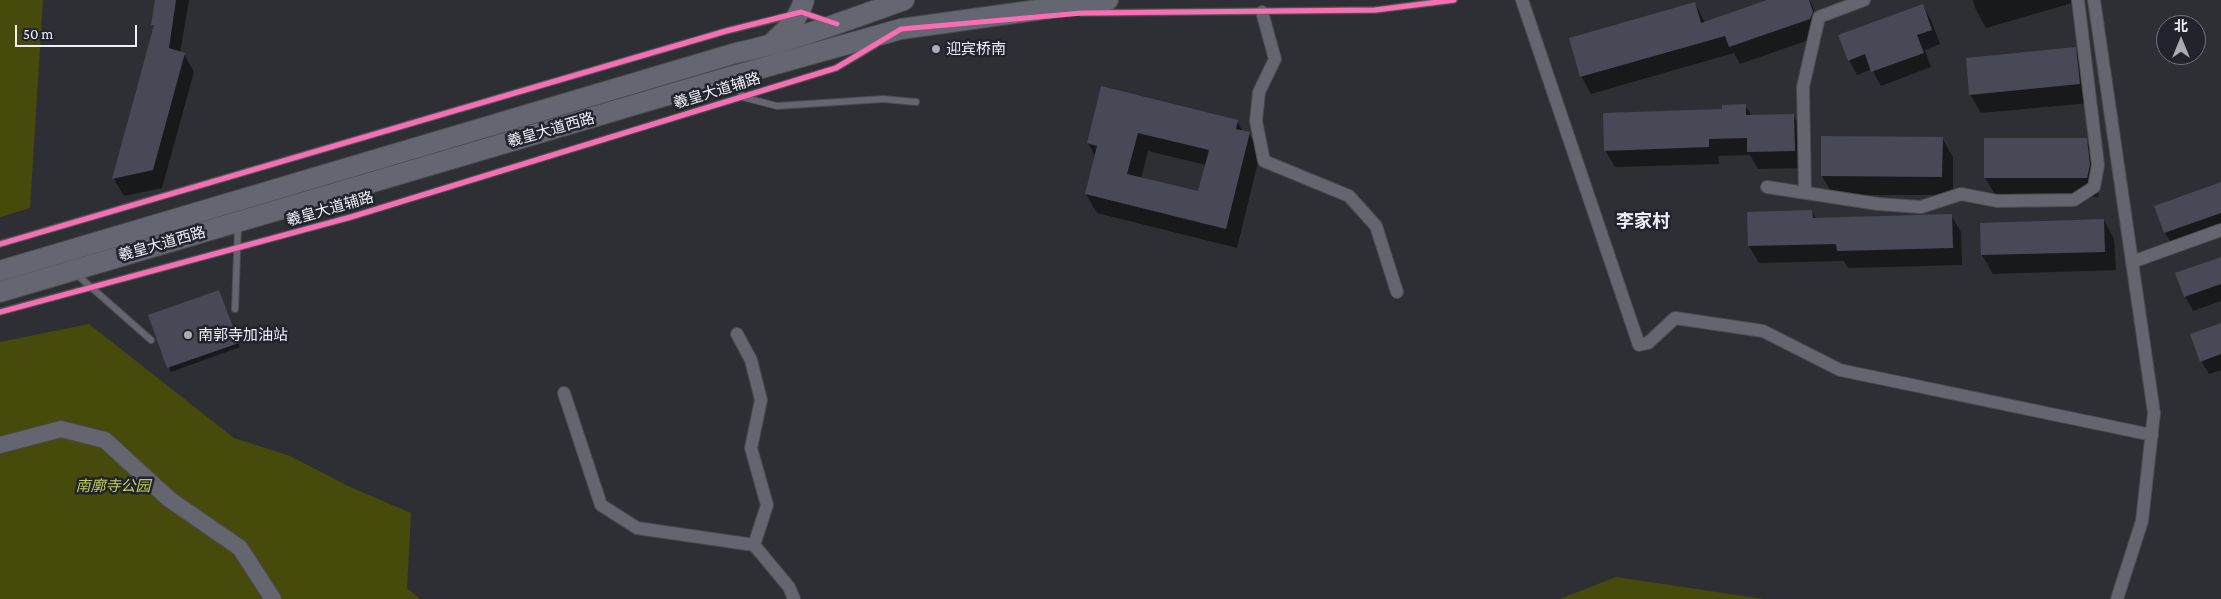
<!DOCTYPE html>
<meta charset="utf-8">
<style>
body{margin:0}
#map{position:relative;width:2221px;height:599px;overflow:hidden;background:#2e2f34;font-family:"Crimson Pro","Noto Sans SC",serif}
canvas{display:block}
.north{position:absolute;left:2156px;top:15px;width:50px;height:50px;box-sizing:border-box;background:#21232d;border:1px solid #73757e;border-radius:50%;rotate:0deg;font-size:14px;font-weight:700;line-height:20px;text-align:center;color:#eeeff7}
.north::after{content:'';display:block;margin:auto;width:18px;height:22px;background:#abacb3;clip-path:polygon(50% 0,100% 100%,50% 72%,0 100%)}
.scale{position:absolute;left:15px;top:25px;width:122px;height:22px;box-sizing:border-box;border:2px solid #eeeff7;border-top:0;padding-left:6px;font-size:15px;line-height:18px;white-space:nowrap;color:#eeeff7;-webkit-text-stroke:4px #21232d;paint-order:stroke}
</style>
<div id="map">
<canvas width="2221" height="599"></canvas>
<div class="north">北</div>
<div class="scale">50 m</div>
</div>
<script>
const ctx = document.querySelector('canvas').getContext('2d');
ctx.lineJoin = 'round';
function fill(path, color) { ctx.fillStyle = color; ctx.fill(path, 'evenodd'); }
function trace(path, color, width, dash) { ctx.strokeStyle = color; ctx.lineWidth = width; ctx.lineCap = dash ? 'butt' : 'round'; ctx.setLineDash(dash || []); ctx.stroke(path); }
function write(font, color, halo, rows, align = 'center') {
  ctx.font = font + ' "Crimson Pro","Noto Sans SC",serif'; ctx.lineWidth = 5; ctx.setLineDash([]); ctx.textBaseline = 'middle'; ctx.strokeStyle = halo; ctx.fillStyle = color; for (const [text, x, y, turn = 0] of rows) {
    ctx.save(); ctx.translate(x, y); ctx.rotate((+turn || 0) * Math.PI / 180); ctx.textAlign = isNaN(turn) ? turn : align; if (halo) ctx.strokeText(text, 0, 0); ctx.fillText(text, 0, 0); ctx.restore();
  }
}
fill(new Path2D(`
 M0 0H43L30 208 0 217Z
 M89 324 234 438 290 456 350 487 411 513 407 588 420 599H0V342Z
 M1616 577 1763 599H1560Z`), '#464b0b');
fill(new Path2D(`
 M157 0H189L180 53 184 54 194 72 162 188 124 196 114 179 155 28 153 24Z
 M1771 0H1810L1822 30 1820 36 1740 64 1734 53 1591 94 1581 76 1695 3 1705 23Z
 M1973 0H2083L1986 28 1976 10Z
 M1923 6 1931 20 1940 44 1925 50 1931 67 1881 86 1872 69 1857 75 1849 60Z
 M2075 49 2086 67 2090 103 1981 113 1970 94Z
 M1102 88 1237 121 1243 132 1249 133 1260 154 1237 248 1097 213 1086 194 1095 156 1088 143ZM1148 151 1206 165 1199 193 1141 179Z
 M1745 105 1752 116H1794L1804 133 1805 168 1758 169 1750 155 1718 156 1719 164 1615 167 1605 150 1723 110Z
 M1942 138 1953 157V195H1833L1822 176Z
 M2086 139 2097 158 2100 185 2098 197 1996 196 1985 178Z
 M2221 184V230L2174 247 2165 233 2156 207Z
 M1812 211 1816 219 1951 215 1961 232 1962 265 1848 268 1844 261 1759 263 1749 246V213Z
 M2104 220 2114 239 2116 270 1993 274 1982 255Z
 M2221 258V301L2193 311 2185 296Z
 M219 291 240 347 171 372 150 316Z
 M2221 324V370L2209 374 2201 361Z`), '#0007');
fill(new Path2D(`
 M155 0H176L169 48 185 53 153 170 112 179 154 25H151Z
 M1767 0H1809L1813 12 1810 19 1729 47 1725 36 1580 77 1569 38 1695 2 1701 23Z
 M1923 4 1932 30 1917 35 1924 53 1871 72 1865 54 1848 61 1838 35Z
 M2076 47 2080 84 1969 95 1966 58Z
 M1101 86 1238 120 1236 129 1250 132 1226 229 1085 194 1097 146 1087 143ZM1138 133 1209 150 1198 191 1127 174Z
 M1746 104V115L1794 114 1795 151 1747 152V138L1709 139V147L1604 151 1603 113 1722 109V105Z
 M1821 136 1943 137 1942 177 1821 176Z
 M1984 138H2087L2090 165 2087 178H1984Z
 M2221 182V213L2164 233 2154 206Z
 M1812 210 1813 218 1952 214 1953 248 1837 251 1836 244 1748 246 1747 212Z
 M2104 219 2105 252 1981 255 1980 223Z
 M2221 257V284L2184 297 2175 273Z
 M219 290 239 343 167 368 148 315Z
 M2221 323V354L2200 362 2190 334Z`), '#484957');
const service = new Path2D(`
 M803 13 829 22
 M1082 13 1375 10 1454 0
 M735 77 742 97 777 106 883 99 916 102
 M0 244 726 31 791 15
 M75 273 151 340
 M235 309 238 226
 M0 312 351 217 836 68 875 45`);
const minor = new Path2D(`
 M1522 0 1639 345 1648 343 1675 318 1763 331 1840 370 2152 435
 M2094 0 2154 413 2142 521 2117 599
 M1262 12 1275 59 1259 92 1256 121 1264 161 1349 196 1376 226 1397 292
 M1767 187 1878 204 1921 207 1961 194 1997 201 2074 200 2094 187 2098 165 2078 0
 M1805 192 1803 87 1819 17 1864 0
 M2132 262 2221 230
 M737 334 751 360 761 400 751 448 767 505 754 545
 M564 393 601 505 637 528 754 545 789 587 794 599`);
const tertiary = new Path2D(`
 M0 445 61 429 105 440 169 499 240 548 273 599`);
const primary = new Path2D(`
 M772 43C786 30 799 19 804 0
 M0 271 736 53C793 41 848 20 904 0
 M0 292 712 82 901 29 1108 0`);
trace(service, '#4a4b4e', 8);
trace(minor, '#4a4b4e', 14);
trace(tertiary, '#4a4b4e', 18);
trace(primary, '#4a4b4e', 22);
trace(service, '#64656f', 6);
trace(minor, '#64656f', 12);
trace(tertiary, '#64656f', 16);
trace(primary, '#646671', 20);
trace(new Path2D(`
 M0 244 726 31 801 12 837 24
 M0 312 351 217 836 68 901 29 1082 13 1375 10 1454 0`), '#f96db3', 5);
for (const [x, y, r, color] of [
 [936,49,5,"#abacb3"],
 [188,335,5,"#abacb3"]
]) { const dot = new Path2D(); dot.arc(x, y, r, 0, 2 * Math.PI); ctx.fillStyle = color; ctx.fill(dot); trace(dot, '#21232d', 2); }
write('15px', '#eeeff7', '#21232d', [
 ["迎宾桥南",946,49],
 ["南郭寺加油站",198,335]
], 'left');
write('15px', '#eeeff7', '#21232d', [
 ["羲皇大道辅路",717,91,-17],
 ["羲皇大道西路",551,130,-16],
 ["羲皇大道辅路",330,209,-16],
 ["羲皇大道西路",162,244,-16]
]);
write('italic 15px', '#c3ce59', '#21232d', [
 ["南廓寺公园",113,486]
]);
write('bold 18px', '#eeeff7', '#21232d', [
 ["李家村",1643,221]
]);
</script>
